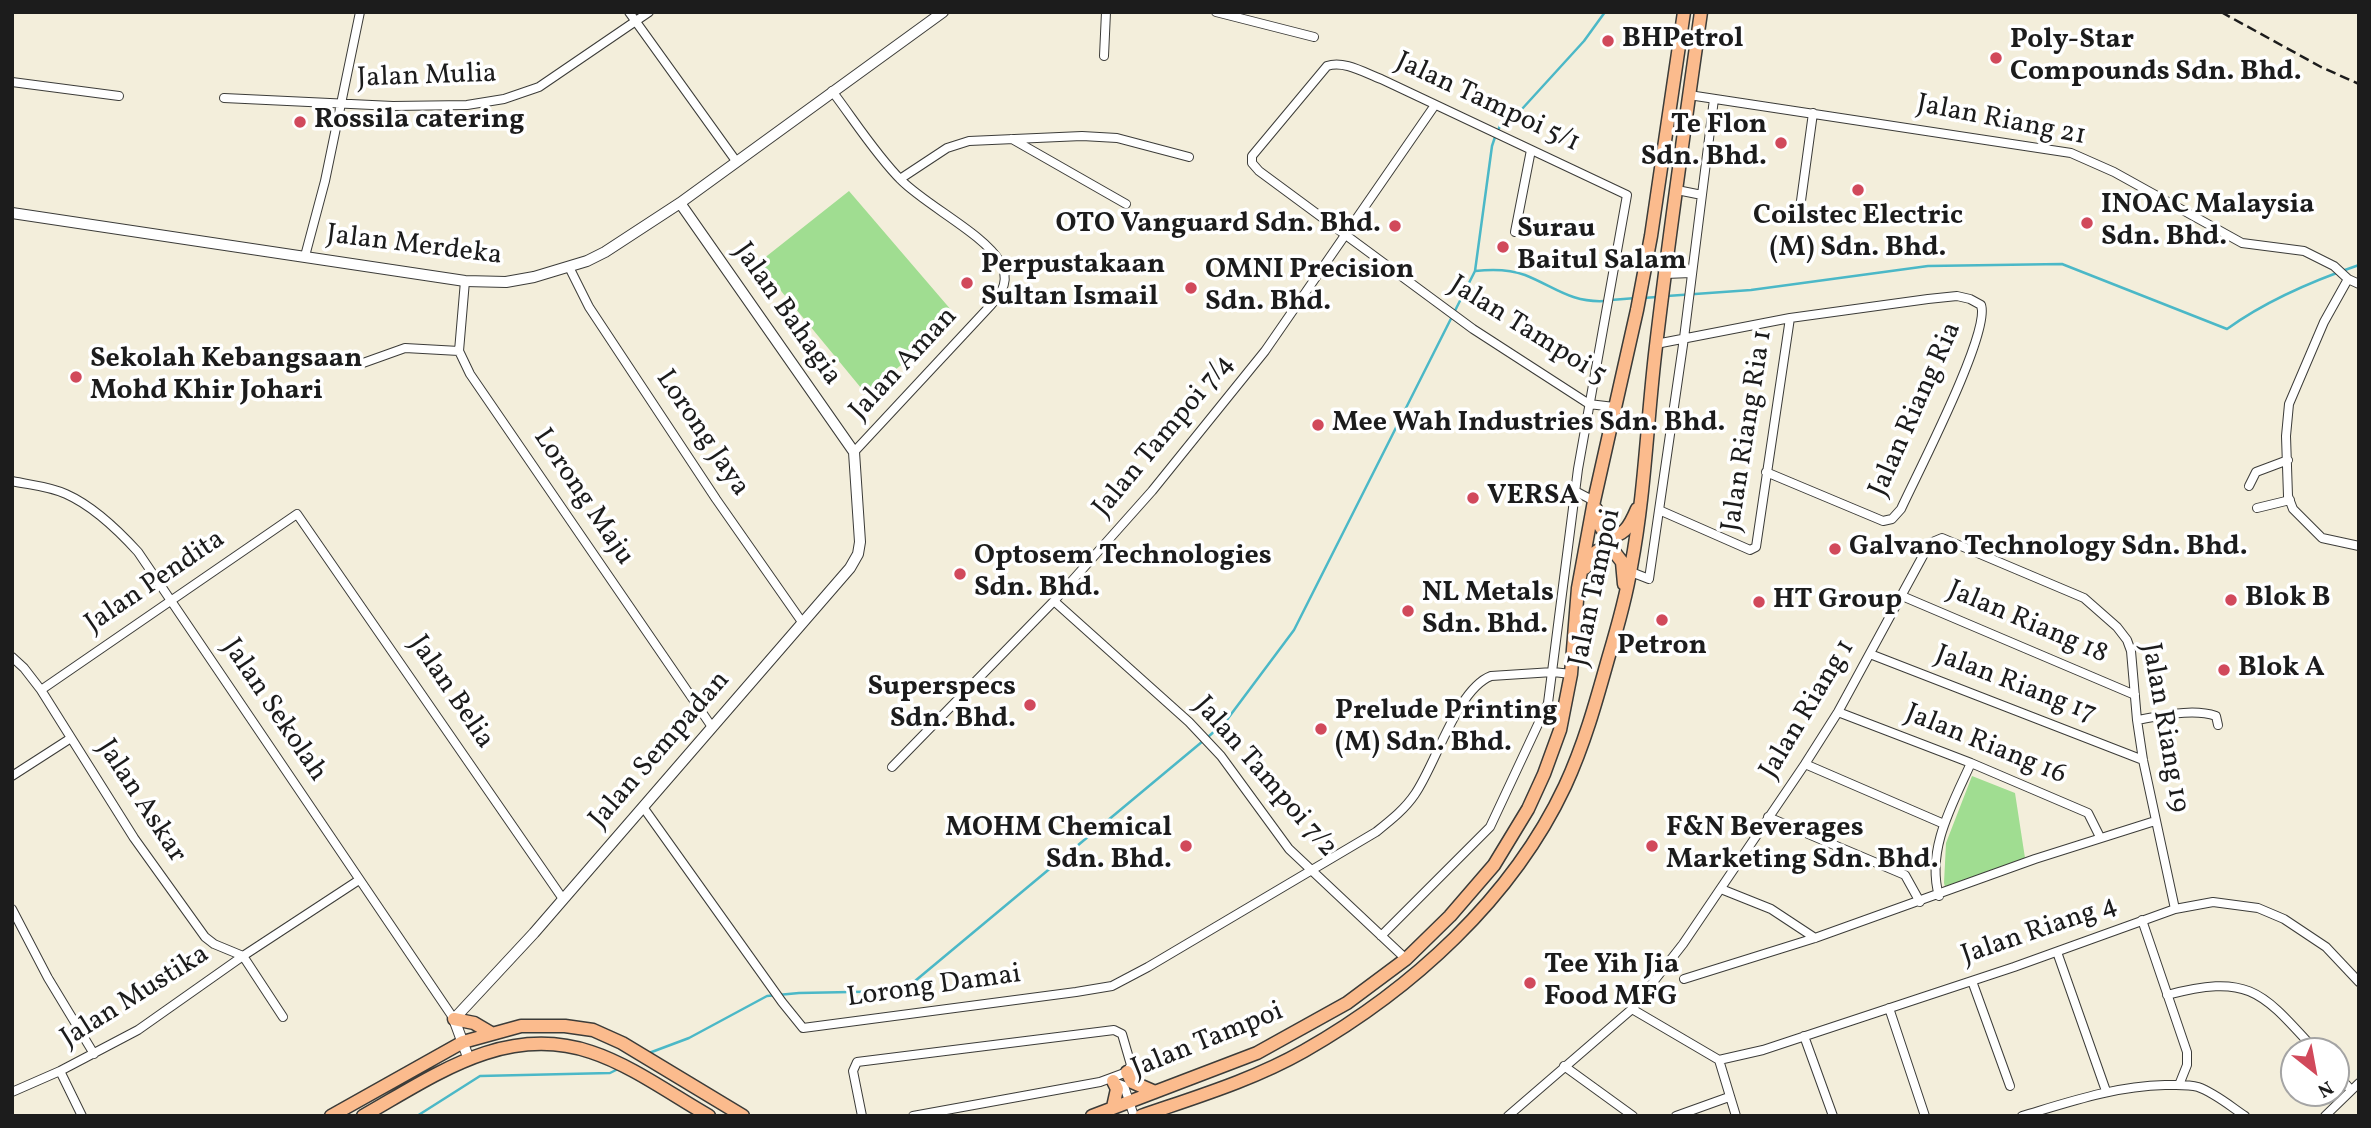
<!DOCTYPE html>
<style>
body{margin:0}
#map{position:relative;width:2371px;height:1128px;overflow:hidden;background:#f3eedb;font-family:Vollkorn,serif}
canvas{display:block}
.frame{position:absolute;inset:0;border:14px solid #1c1c1c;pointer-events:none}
.north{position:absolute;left:2280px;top:1037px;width:70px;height:70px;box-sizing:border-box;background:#fff;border:2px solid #a4a4a4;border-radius:50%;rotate:149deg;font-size:19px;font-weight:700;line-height:28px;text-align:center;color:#1c1c1c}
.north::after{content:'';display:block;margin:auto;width:24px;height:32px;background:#d1495b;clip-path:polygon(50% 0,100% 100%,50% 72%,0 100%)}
</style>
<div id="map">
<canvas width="2371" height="1128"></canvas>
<div class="frame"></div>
<div class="north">N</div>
</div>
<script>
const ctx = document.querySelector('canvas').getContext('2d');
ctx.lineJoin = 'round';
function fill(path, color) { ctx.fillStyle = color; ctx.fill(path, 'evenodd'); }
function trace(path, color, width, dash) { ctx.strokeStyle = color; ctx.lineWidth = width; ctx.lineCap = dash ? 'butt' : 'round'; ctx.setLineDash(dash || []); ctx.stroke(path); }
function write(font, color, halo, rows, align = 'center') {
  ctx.font = font + ' Vollkorn,serif'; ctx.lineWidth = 7; ctx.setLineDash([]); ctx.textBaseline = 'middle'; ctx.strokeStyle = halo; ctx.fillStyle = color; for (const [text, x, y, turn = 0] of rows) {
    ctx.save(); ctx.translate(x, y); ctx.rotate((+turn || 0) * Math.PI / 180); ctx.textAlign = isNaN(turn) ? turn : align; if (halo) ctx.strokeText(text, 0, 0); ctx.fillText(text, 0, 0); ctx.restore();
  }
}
fill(new Path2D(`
 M849 191 958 318 866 394 758 263Z
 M1972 776 2015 793 2025 858 1945 887 1944 883 1946 843Z`), '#a0dd91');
trace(new Path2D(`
 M1498 131 1501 123 1522 109 1584 41 1605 12
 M1475 271C1492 269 1509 269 1525 275 1555 287 1571 303 1605 301
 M1667 296 1751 290 1928 266 2062 264 2227 329C2267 300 2312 281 2359 265
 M1643 298 1657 297
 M1611 300 1636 298
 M1208 737 1226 721 1294 630 1475 271 1492 146 1495 137
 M649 1053 689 1038 767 996 799 993 903 991 1203 741
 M417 1116 480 1076 610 1073 618 1069`), '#4bb8c7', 2.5);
const minor = new Path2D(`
 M629 12 736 161
 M1216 12 1314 37
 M1104 56 1106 12
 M12 82 119 96
 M832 91C854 120 876 155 901 180 927 206 984 234 1000 262 1010 279 1003 292 991 305L854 452
 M1689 95 2071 153 2114 172 2242 243 2304 251 2334 266 2348 279 2359 284
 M224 98 393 106 467 105 504 99 539 87 649 12
 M1012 139 1126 204
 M900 179 947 148 969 141 1082 136 1117 138 1189 157
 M1677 190 1702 195
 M1800 208 1813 113
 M1515 232 1531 150
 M305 256 325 181 360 12
 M569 267 589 307 716 499 802 622
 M1665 274 1692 273
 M2348 279 2324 322 2289 404 2286 436 2288 496 2293 509 2322 538 2359 546
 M465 281 459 351 470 374 712 727
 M1656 344 1790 318 1928 299 1957 296 1970 299 1981 305C1991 332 1916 476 1901 509L1892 519 1883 521 1766 472
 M363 363 405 348 459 351
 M12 481C30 485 49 486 66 494 93 506 118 530 138 552L454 1019
 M2249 486 2256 472 2288 460
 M1575 491 1594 501
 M2257 508 2290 500
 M1659 510 1750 550 1756 547 1790 318
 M1631 572 1649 579 1684 338 1714 99
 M1902 596 2135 695
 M1054 601 1189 722 1221 756 1289 849 1406 959
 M1870 654 2143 760
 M12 657 24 668 41 690 134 838 205 937 214 944 243 956 283 1017
 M41 690 297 514 563 899
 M1838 712 1971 763 2088 813 2100 837
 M2137 720C2162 716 2192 708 2216 716L2218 725
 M1805 764 1944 824
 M892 767 1054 601 1152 491 1265 351 1435 105
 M12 776 71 738
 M643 807 782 1002 803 1028 1076 992 1112 986 1148 967 1376 832C1391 820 1405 809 1415 794 1436 764 1457 689 1491 676L1553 672 1571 674
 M1768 817 1905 875 1920 902
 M1721 889 1771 909 1815 938
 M1939 896C1926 850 1952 805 1971 763
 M12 909 48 978 94 1054
 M2142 920 2187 1052V1065L2179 1085
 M1381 936 1490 827 1548 703 1578 469 1627 195 1381 79C1365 73 1344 60 1327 66L1252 156V163L1259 171 1473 329 1589 404 1614 407
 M2057 952 2106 1091
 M1684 979 1815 938 2035 859 2155 821
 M1972 981 2010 1086
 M2167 995C2250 973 2262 992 2316 1051
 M1889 1008 1925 1116
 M1632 1009 1719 1060 1736 1116
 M1804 1036 1833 1116
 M1719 1060 1763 1050 2014 967 2175 909 2213 902 2258 908 2284 919 2326 947 2359 982
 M1564 1066 1633 1116
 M60 1071 82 1116
 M2336 1073 2351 1090
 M1114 1082 1124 1086 1134 1116
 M12 1092 60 1071 138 1030 243 956 359 880
 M862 1116 853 1071 857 1062 1114 1030 1122 1034 1131 1065 1127 1072 1100 1082 913 1116
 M1508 1116 1632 1009 1683 944 1805 764 1838 712 1925 552 1930 543 1942 538 2084 598 2117 627 2127 640 2131 651 2137 720 2143 760 2175 909
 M1676 1116 1729 1097
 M2022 1116C2069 1102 2115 1086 2165 1085 2176 1085 2188 1084 2198 1087 2215 1093 2230 1106 2245 1116
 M2325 1116 2359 1083`);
const tertiary = new Path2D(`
 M12 213 465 281 506 282 534 277 587 261 605 252 680 203 943 12
 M468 1057 454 1019 534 933 850 568 858 554 860 542 854 452 680 203`);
const primary = new Path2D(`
 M1596 509C1596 524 1607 546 1625 530 1630 525 1634 516 1637 509
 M1585 568C1590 555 1597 546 1612 549L1622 562 1624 584
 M454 1019 474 1023 491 1033
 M1127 1072 1132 1082 1155 1092
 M1113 1081 1117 1089 1113 1107
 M331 1116 463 1042 521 1026H565L593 1030 622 1043 743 1116
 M363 1116C434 1076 505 1023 591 1052 631 1065 672 1095 709 1116
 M1092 1116 1257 1053 1347 1003 1406 959 1450 916 1494 865 1528 809 1544 774 1560 730 1571 674 1578 588 1594 501 1637 310 1651 236 1684 12
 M1141 1116C1196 1097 1253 1080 1304 1051 1411 990 1512 899 1565 786 1584 745 1596 702 1608 659 1617 629 1626 598 1631 567 1645 494 1647 420 1656 346 1669 235 1685 124 1701 12`);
trace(minor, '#3c3c39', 10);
trace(tertiary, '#3c3c39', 12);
trace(primary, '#3c3c39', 15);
trace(minor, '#fff', 8);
trace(tertiary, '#fff', 10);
trace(primary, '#fbbb8d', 12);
trace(new Path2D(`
 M2221 12 2321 67 2359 84`), '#1c1c1c', 2.5, [10, 5]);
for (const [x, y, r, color] of [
 [1608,41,7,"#d1495b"],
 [1996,58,7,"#d1495b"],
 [300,122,7,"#d1495b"],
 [1781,143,7,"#d1495b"],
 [1858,190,7,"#d1495b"],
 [2087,223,7,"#d1495b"],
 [1395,226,7,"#d1495b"],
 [1503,247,7,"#d1495b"],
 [967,283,7,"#d1495b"],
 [1191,288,7,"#d1495b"],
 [76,377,7,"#d1495b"],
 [1318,425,7,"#d1495b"],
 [1473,498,7,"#d1495b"],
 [1835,549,7,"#d1495b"],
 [960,574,7,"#d1495b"],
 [2231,600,7,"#d1495b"],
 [1759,602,7,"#d1495b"],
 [1408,611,7,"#d1495b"],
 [1662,620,7,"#d1495b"],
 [2224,670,7,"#d1495b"],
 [1030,705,7,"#d1495b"],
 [1321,729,7,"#d1495b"],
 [1186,846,7,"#d1495b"],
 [1652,846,7,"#d1495b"],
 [1530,983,7,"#d1495b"]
]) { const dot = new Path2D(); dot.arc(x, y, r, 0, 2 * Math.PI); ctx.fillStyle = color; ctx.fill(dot); trace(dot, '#fff', 2.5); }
write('bold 28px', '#1c1c1c', '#fff', [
 ["BHPetrol",1622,41],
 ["Poly-Star",2010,42],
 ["Compounds Sdn. Bhd.",2010,74],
 ["Rossila catering",314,122],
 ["Te Flon",1767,127,"right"],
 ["Sdn. Bhd.",1767,159,"right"],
 ["INOAC Malaysia",2101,207],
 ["Sdn. Bhd.",2101,239],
 ["Coilstec Electric",1858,218,"center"],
 ["(M) Sdn. Bhd.",1858,250,"center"],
 ["OTO Vanguard Sdn. Bhd.",1381,226,"right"],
 ["Surau",1517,231],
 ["Baitul Salam",1517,263],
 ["Perpustakaan",981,267],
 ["Sultan Ismail",981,299],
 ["OMNI Precision",1205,272],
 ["Sdn. Bhd.",1205,304],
 ["Sekolah Kebangsaan",90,361],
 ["Mohd Khir Johari",90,393],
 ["Mee Wah Industries Sdn. Bhd.",1332,425],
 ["VERSA",1487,498],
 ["Galvano Technology Sdn. Bhd.",1849,549],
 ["Optosem Technologies",974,558],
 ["Sdn. Bhd.",974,590],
 ["NL Metals",1422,595],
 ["Sdn. Bhd.",1422,627],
 ["Blok B",2245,600],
 ["HT Group",1773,602],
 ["Petron",1662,648,"center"],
 ["Blok A",2238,670],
 ["Superspecs",1016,689,"right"],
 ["Sdn. Bhd.",1016,721,"right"],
 ["Prelude Printing",1335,713],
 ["(M) Sdn. Bhd.",1335,745],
 ["MOHM Chemical",1172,830,"right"],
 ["Sdn. Bhd.",1172,862,"right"],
 ["F&N Beverages",1666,830],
 ["Marketing Sdn. Bhd.",1666,862],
 ["Tee Yih Jia",1544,967],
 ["Food MFG",1544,999]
], 'left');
write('28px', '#1c1c1c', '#fff', [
 ["Jalan Mulia",427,78,-2],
 ["Jalan Tampoi 5/1",1487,104,25],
 ["Jalan Riang 21",2001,122,11],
 ["Jalan Merdeka",414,247,7],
 ["Jalan Bahagia",786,315,55],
 ["Jalan Tampoi 5",1527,332,32],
 ["Jalan Aman",905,365,-47],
 ["Jalan Riang Ria",1917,410,-66],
 ["Jalan Riang Ria 1",1749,431,-81],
 ["Lorong Jaya",701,434,56],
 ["Jalan Tampoi 7/4",1165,437,-50],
 ["Lorong Maju",582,498,56],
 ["Jalan Pendita",156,583,-34],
 ["Jalan Tampoi",1597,588,-78],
 ["Jalan Riang 18",2027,624,23],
 ["Jalan Riang 17",2015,686,21],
 ["Jalan Belia",450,693,56],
 ["Jalan Riang 1",1809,710,-59],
 ["Jalan Sekolah",273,711,56],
 ["Jalan Riang 19",2163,728,80],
 ["Jalan Riang 16",1985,746,22],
 ["Jalan Sempadan",661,751,-49],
 ["Jalan Tampoi 7/2",1264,778,49],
 ["Jalan Askar",140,802,57],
 ["Jalan Riang 4",2040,932,-19],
 ["Lorong Damai",934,988,-8],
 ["Jalan Mustika",136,998,-32],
 ["Jalan Tampoi",1208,1042,-22]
]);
</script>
